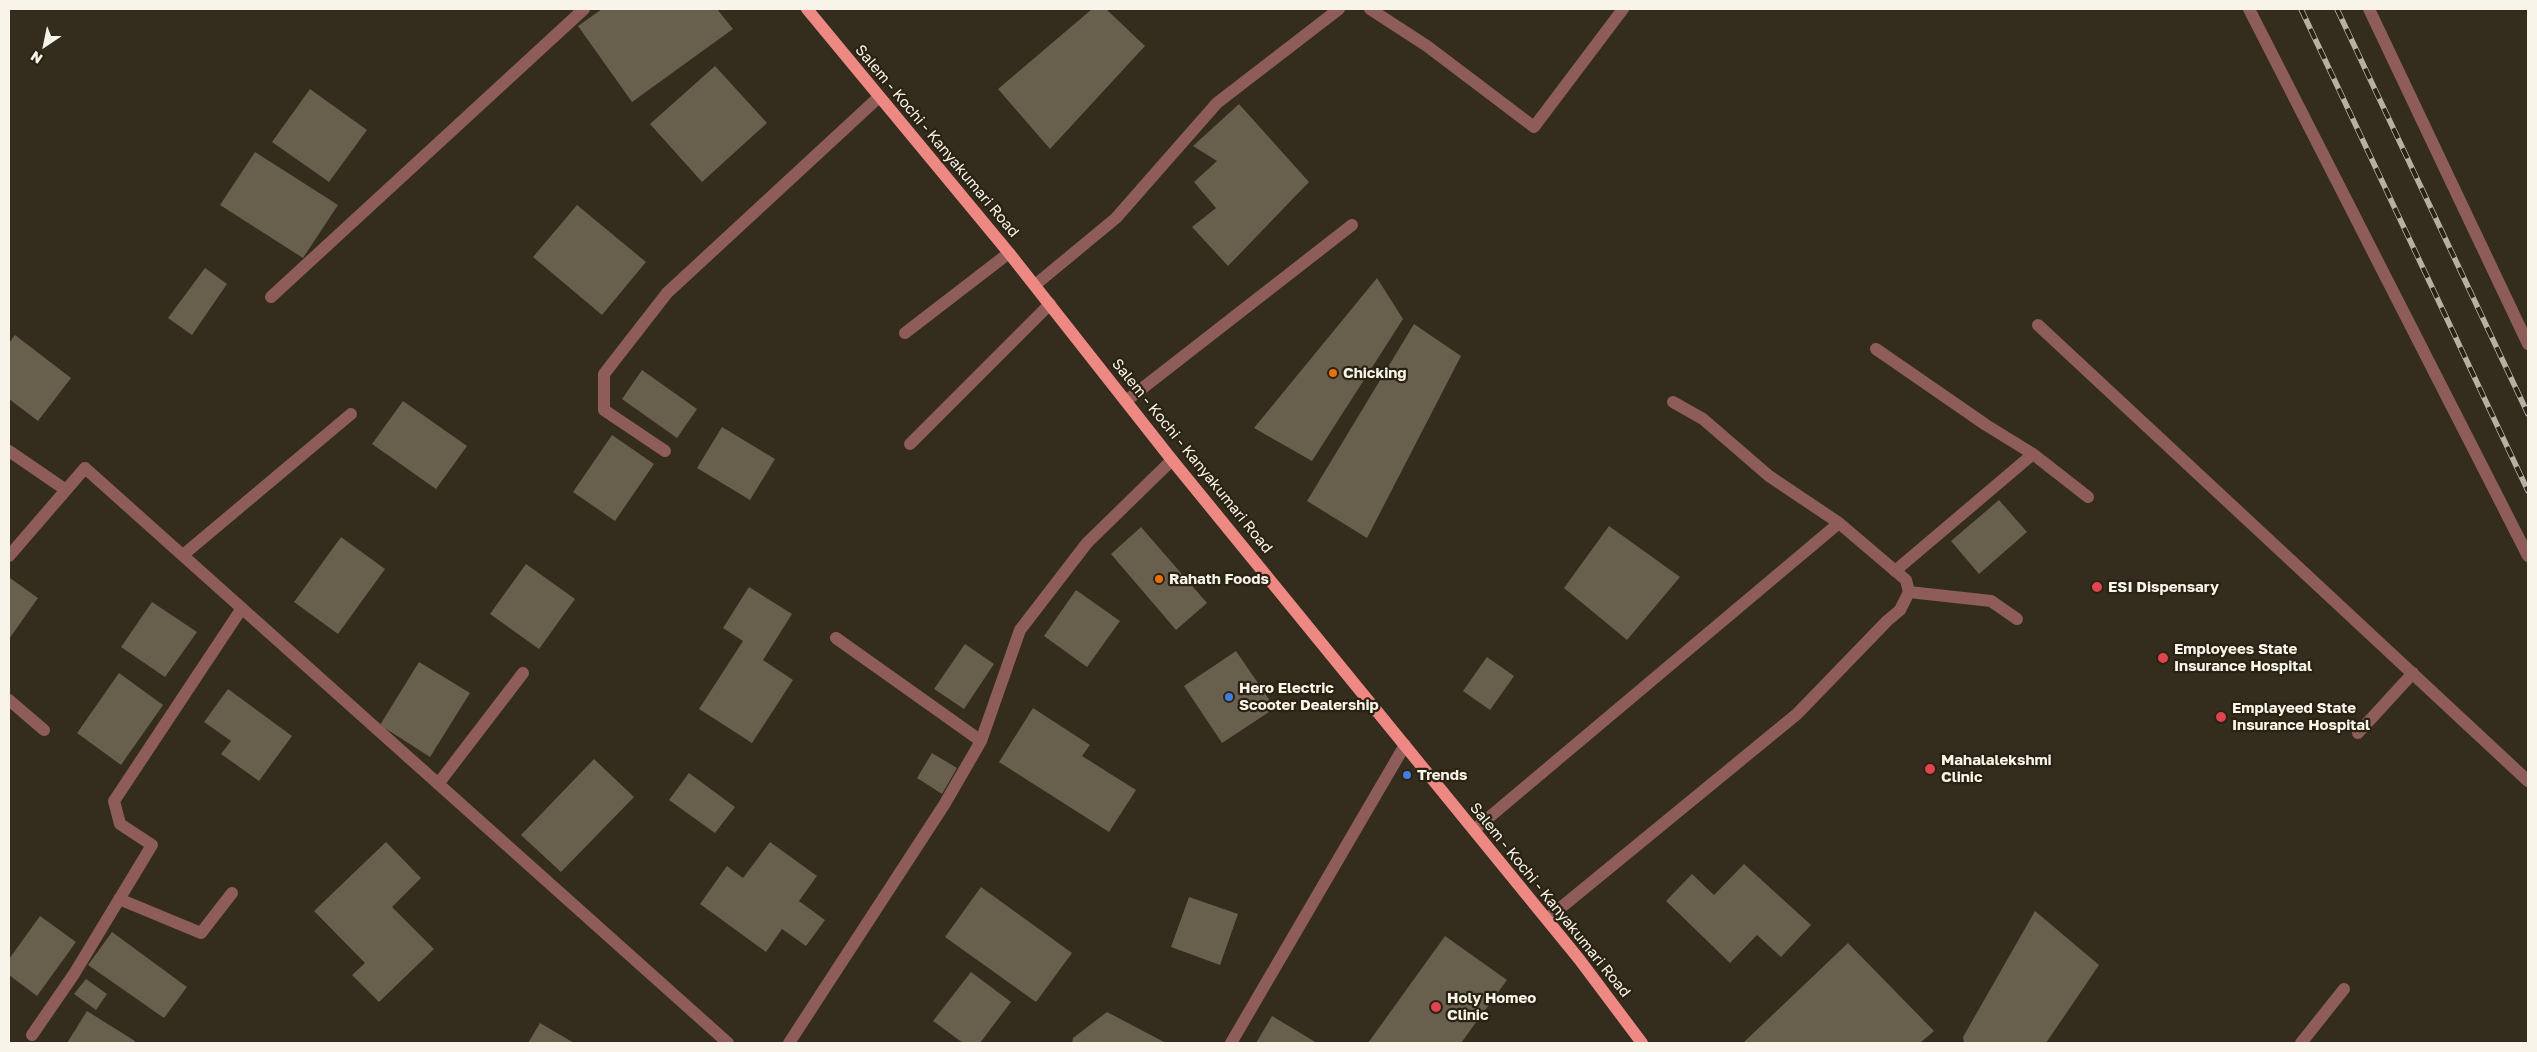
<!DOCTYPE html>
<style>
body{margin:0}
#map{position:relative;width:2537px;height:1052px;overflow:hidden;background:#342c1c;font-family:"Golos Text",sans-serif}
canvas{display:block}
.frame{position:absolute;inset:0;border:10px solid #f9f4ea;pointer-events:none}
.north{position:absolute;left:20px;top:20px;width:50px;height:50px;-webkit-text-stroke:4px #2a2213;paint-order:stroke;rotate:214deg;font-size:14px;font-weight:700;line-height:20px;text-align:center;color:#f9f4ea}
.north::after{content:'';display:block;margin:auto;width:18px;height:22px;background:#f9f4ea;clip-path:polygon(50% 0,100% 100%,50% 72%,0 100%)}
</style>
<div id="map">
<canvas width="2537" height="1052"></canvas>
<div class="frame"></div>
<div class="north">N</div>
</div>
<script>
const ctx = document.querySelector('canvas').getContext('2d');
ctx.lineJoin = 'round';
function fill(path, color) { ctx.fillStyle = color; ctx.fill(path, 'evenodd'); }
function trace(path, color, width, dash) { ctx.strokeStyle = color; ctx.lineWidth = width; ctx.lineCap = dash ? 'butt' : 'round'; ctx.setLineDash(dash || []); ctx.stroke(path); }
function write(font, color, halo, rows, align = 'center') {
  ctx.font = font + ' "Golos Text",sans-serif'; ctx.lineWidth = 4.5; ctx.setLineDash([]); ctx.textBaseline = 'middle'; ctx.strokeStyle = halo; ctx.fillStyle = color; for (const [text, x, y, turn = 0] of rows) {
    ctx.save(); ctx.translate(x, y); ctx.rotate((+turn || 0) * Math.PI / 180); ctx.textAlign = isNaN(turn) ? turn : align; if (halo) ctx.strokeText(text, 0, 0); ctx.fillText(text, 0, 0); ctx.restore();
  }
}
fill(new Path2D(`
 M602 9H717L733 29 632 102 578 26Z
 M1092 9H1106L1145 46 1050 149 998 89Z
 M715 66 767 123 702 182 650 124Z
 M310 89 367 130 329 182 272 142Z
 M1239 104 1309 182 1228 266 1192 227 1216 208 1194 182 1217 161 1193 146Z
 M255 152 338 205 303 258 220 205Z
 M577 205 646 262 602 315 533 257Z
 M205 268 227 284 192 335 168 318Z
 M1377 278 1403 319 1312 461 1254 428Z
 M1414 324 1461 356 1367 538 1307 501Z
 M15 335 71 378 38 421 9 399V343Z
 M642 370 697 409 677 438 622 399Z
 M403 401 467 446 436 489 372 444Z
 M722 427 775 459 750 500 697 468Z
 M612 435 654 464 615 521 573 492Z
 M1999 500 2027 532 1979 574 1951 541Z
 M1609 526 1680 577 1627 640 1564 588Z
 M1141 527 1207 603 1176 630 1111 554Z
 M341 537 385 569 338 634 294 602Z
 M526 564 575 599 539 649 490 614Z
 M10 578 38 598 9 639V580Z
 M749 587 792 614 763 660 793 680 752 743 699 709 743 641 723 628Z
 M1076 590 1120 621 1087 667 1044 636Z
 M152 602 197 632 165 677 121 647Z
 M965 644 994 664 964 709 934 689Z
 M1236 651 1275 708 1222 743 1184 686Z
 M1487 657 1514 676 1490 710 1463 691Z
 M419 662 470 693 430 757 380 725Z
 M119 673 163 705 121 765 77 733Z
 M228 689 292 736 259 781 221 754 231 741 204 722Z
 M1033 708 1090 745 1082 756 1136 790 1109 832 999 762Z
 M932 753 957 768 942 794 917 778Z
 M594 759 634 797 561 872 521 835Z
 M689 773 735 807 715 833 669 800Z
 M386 842 421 878 392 907 434 949 379 1002 352 975 365 963 314 911Z
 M770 842 817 876 799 901 825 920 806 946 782 929 766 952 700 904 727 866 743 878Z
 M1744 864 1811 925 1781 957 1757 935 1730 963 1666 901 1692 874 1714 895Z
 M981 887 1072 953 1036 1002 945 937Z
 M1189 897 1238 914 1220 965 1171 947Z
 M2035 911 2099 965 2046 1043H1964L1963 1037Z
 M40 916 76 942 37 996 9 975V959Z
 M112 932 187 987 164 1018 88 965Z
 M1445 936 1507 980 1461 1043H1368Z
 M1848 943 1934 1031 1920 1043H1743Z
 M971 972 1011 1002 980 1043H963L933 1021Z
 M86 979 107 994 96 1010 74 994Z
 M87 1011 135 1041 133 1043H67Z
 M1107 1012 1166 1043H1072L1073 1038Z
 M1272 1016 1317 1043H1256Z
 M540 1023 574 1043H528Z`), '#685f4d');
trace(new Path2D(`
 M1370 9 1427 46 1534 127 1623 9
 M2249 9 2528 556
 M2369 9 2528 344
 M1035 285 1116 218 1217 103 1339 9
 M271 297 584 9
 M2038 325 2528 781
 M905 333 1009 253
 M1876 349 1986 425 2033 454 2088 497
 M1126 401 1352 225
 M910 444 1050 304
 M9 451 66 490
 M665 451 604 410V374L667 293 879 97
 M183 555 351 414
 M9 556 85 468 728 1043
 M1895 571 2033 454
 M1909 592 1991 601 2017 619
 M836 638 981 741
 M9 700 44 730
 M2358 733 2413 673
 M438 784 523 673
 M1474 830 1839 523
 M119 899 201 933 232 893
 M1547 919 1797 714 1887 621 1900 610 1909 592 1906 580 1839 523 1769 476 1703 419 1673 402
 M32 1035 74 974 152 845 120 824 114 801 242 608
 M789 1043 944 805 981 741 1020 630 1087 543 1172 460
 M1231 1043 1405 745
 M2301 1043 2344 989`), '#8e5c59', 12);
trace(new Path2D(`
 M807 9 1009 253 1172 460 1579 959 1642 1043`), '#ed8883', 12);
const rail = new Path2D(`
 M2301 9 2528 491
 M2337 9 2528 414`);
trace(rail, '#b7b1a5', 5.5);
trace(rail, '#2a2213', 4, [11]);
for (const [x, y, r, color] of [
 [1333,373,5,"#e8710a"],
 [1159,579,5,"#e8710a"],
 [2097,587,6,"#e0444e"],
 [2163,658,6,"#e0444e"],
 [1229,697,5,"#3f7fe0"],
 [2221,717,6,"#e0444e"],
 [1930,769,6,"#e0444e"],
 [1407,775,5,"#3f7fe0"],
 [1436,1007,6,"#e0444e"]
]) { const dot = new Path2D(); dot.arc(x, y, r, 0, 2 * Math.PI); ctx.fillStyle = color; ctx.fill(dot); trace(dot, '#2a2213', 2); }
write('15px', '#f9f4ea', '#2a2213', [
 ["Salem - Kochi - Kanyakumari Road",937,141,50],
 ["Salem - Kochi - Kanyakumari Road",1192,456,51],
 ["Salem - Kochi - Kanyakumari Road",1550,900,51]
]);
write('bold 15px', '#f9f4ea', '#2a2213', [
 ["Chicking",1343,373],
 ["Rahath Foods",1169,579],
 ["ESI Dispensary",2108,587],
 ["Employees State",2174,649],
 ["Insurance Hospital",2174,666],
 ["Hero Electric",1239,688],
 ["Scooter Dealership",1239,705],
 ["Emplayeed State",2232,708],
 ["Insurance Hospital",2232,725],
 ["Mahalalekshmi",1941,760],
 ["Clinic",1941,777],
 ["Trends",1417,775],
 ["Holy Homeo",1447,998],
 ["Clinic",1447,1015]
], 'left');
</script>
